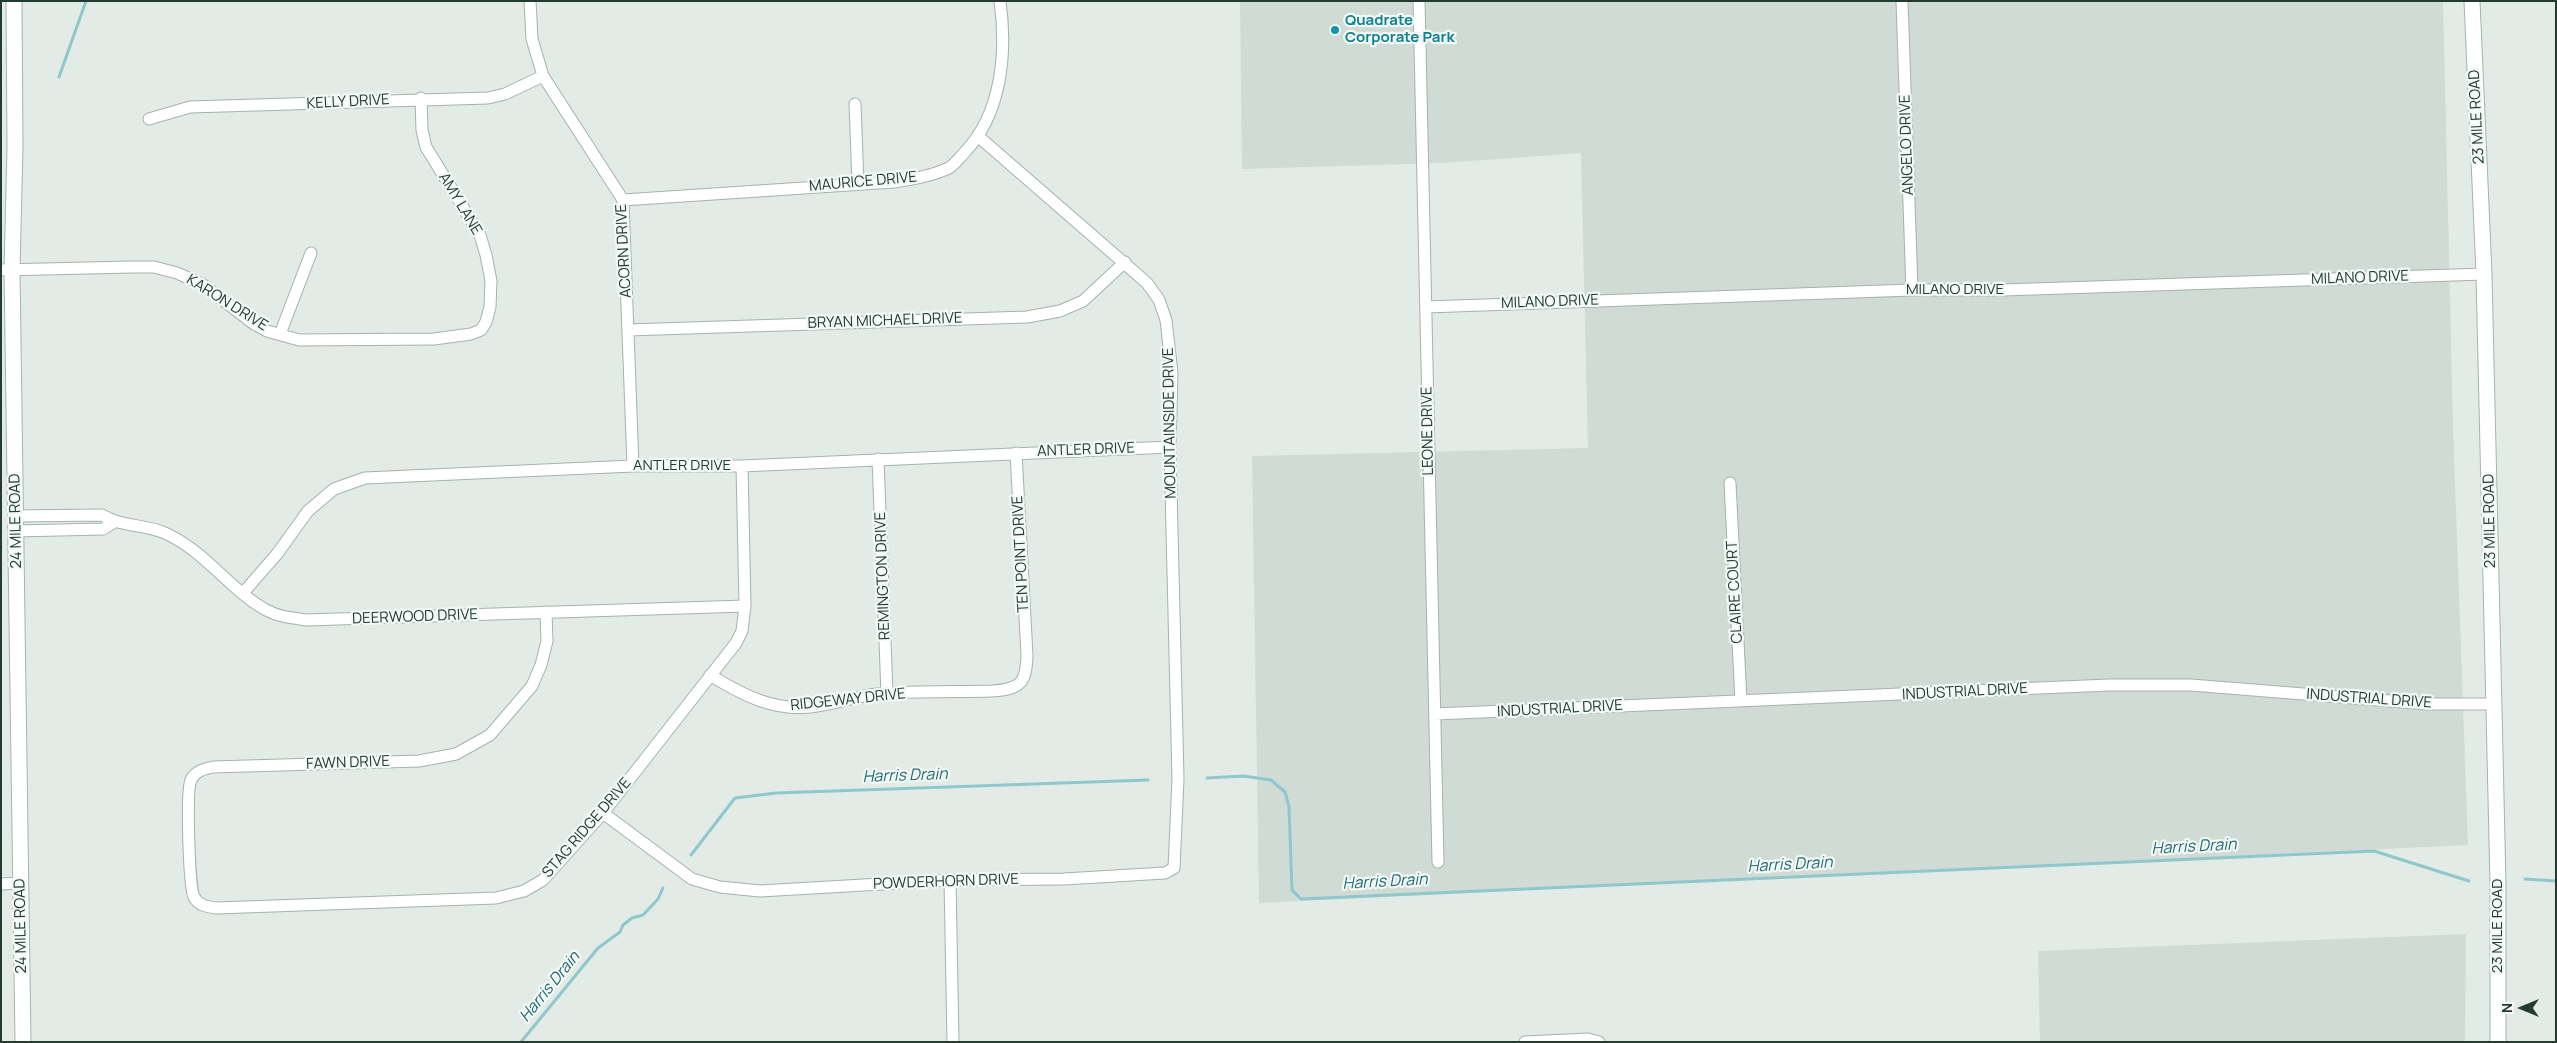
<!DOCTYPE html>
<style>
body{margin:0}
#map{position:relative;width:2557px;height:1043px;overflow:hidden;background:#e2ebe6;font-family:Manrope,sans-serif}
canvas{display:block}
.frame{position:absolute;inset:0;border:2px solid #243b32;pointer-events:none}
.north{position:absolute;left:2497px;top:983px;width:50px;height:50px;-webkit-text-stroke:4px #f2f8f5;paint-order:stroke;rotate:270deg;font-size:14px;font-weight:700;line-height:20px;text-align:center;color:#243b32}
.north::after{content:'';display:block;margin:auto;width:18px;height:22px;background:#243b32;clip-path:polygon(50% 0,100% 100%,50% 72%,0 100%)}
</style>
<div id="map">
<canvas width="2557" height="1043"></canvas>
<div class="frame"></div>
<div class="north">N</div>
</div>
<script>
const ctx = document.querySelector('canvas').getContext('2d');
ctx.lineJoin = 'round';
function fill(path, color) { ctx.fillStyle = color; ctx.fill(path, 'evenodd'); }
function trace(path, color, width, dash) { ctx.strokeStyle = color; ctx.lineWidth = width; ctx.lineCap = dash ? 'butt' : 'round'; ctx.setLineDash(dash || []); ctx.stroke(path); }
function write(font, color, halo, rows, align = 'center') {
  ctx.font = font + ' Manrope,sans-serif'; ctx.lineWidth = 4.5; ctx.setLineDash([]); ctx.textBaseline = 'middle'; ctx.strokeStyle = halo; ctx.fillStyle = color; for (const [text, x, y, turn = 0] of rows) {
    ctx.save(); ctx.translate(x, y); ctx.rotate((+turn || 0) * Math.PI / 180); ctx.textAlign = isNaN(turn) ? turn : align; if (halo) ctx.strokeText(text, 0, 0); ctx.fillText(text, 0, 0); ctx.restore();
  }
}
fill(new Path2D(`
 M1240 1H2443L2453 428 2468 845 1259 903 1252 456 1588 448 1581 153 1443 163 1242 169Z
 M2466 934 2465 1042H2040L2038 951Z`), '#d0dbd5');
trace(new Path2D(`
 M59 77 86 1
 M1207 778 1243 776 1271 780 1285 792 1289 807 1292 890 1301 899 2374 851 2469 881
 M691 855 735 798 776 793 1148 780
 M2525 879 2556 881
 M521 1042 598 948 620 932 623 925 632 918 643 915 658 899 663 888`), '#8fc7cb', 3);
const street = new Path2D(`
 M530 1 532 39 543 76 623 200 633 466
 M1419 1 1438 862
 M1902 1 1912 290
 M855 104 858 183
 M149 119 190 107 488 98 505 94 543 76
 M623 200 894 182C913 179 931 176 949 168 955 164 960 157 965 152 1002 113 1007 52 1000 1
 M1 270 131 267H154L177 273 202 284 254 324 267 331 299 340 434 339 471 334 481 330 486 322 490 307 491 281 486 255 480 235 426 147 422 130 421 98
 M1426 307 1912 290H2003L2484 274
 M628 330 1027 317 1060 311 1083 301 1125 262
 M280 334 311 253
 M878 459 887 694
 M1730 483 1741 701
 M15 516 102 515C121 527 144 524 165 533 205 551 229 589 266 610 279 617 293 618 307 620L745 606
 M16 531 103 529 114 522
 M243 593 277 554 308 511 334 489 365 478 633 466H742L1170 447
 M546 612 547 641 541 665 532 686 490 735 456 754 419 761 213 767C204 769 195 771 191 780 186 791 189 887 194 897 199 906 208 907 217 908L496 898 524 891 543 880 603 813 736 643 742 631 745 606 742 466
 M710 675C744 696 777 713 817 706 838 703 857 696 877 694 915 691 954 692 992 691 1021 689 1026 683 1027 655L1016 453
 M1435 714 2109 685H2191L2428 704H2494
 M603 813 692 879 720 887 760 891 950 880 1064 879 1165 873 1174 868 1178 779 1170 447 1172 373 1166 320 1159 300 1147 283 979 137
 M950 880 953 1042
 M1 884 20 883
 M1525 1042 1588 1039 1599 1042`);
const secondary = new Path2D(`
 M14 1 15 147 12 270 23 1042
 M2472 1 2484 274 2498 884V1042`);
trace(street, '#a5b3ac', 13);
trace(secondary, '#a2b6ad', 17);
trace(street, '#fff', 11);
trace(secondary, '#fff', 15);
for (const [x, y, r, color] of [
 [1335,30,5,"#0f9aa8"]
]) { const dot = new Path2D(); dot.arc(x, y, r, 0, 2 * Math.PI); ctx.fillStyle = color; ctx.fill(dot); trace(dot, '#f2f8f5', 2); }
write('bold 15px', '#0d838f', '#f2f8f5', [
 ["Quadrate",1345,21],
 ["Corporate Park",1345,38]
], 'left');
write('15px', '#243b32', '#f2f8f5', [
 ["KELLY DRIVE",348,102,-3],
 ["23 MILE ROAD",2477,117,-93],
 ["ANGELO DRIVE",1907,145,-92],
 ["MAURICE DRIVE",863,182,-5],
 ["AMY LANE",460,204,59],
 ["ACORN DRIVE",624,251,-93],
 ["MILANO DRIVE",2360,278,-2],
 ["MILANO DRIVE",1955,290],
 ["MILANO DRIVE",1550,302,-2],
 ["KARON DRIVE",227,303,32],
 ["BRYAN MICHAEL DRIVE",885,321,-2],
 ["MOUNTAINSIDE DRIVE",1170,423,-91],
 ["LEONE DRIVE",1428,431,-91],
 ["ANTLER DRIVE",1086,450,-2],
 ["ANTLER DRIVE",682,466],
 ["24 MILE ROAD",16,521,-91],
 ["23 MILE ROAD",2490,521,-91],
 ["TEN POINT DRIVE",1021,554,-93],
 ["REMINGTON DRIVE",883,576,-92],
 ["CLAIRE COURT",1735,592,-93],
 ["DEERWOOD DRIVE",415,617,-2],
 ["INDUSTRIAL DRIVE",1965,692,-3],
 ["INDUSTRIAL DRIVE",2369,699,4],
 ["RIDGEWAY DRIVE",848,700,-6],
 ["INDUSTRIAL DRIVE",1560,709,-3],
 ["FAWN DRIVE",348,763,-2],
 ["STAG RIDGE DRIVE",587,828,-49],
 ["POWDERHORN DRIVE",946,882,-2],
 ["24 MILE ROAD",21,926,-91],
 ["23 MILE ROAD",2498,926,-90]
]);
write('italic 16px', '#236b71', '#f2f8f5', [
 ["Harris Drain",905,776,-2],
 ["Harris Drain",2194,847,-3],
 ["Harris Drain",1790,865,-3],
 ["Harris Drain",1385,882,-3],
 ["Harris Drain",550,987,-51]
]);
</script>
